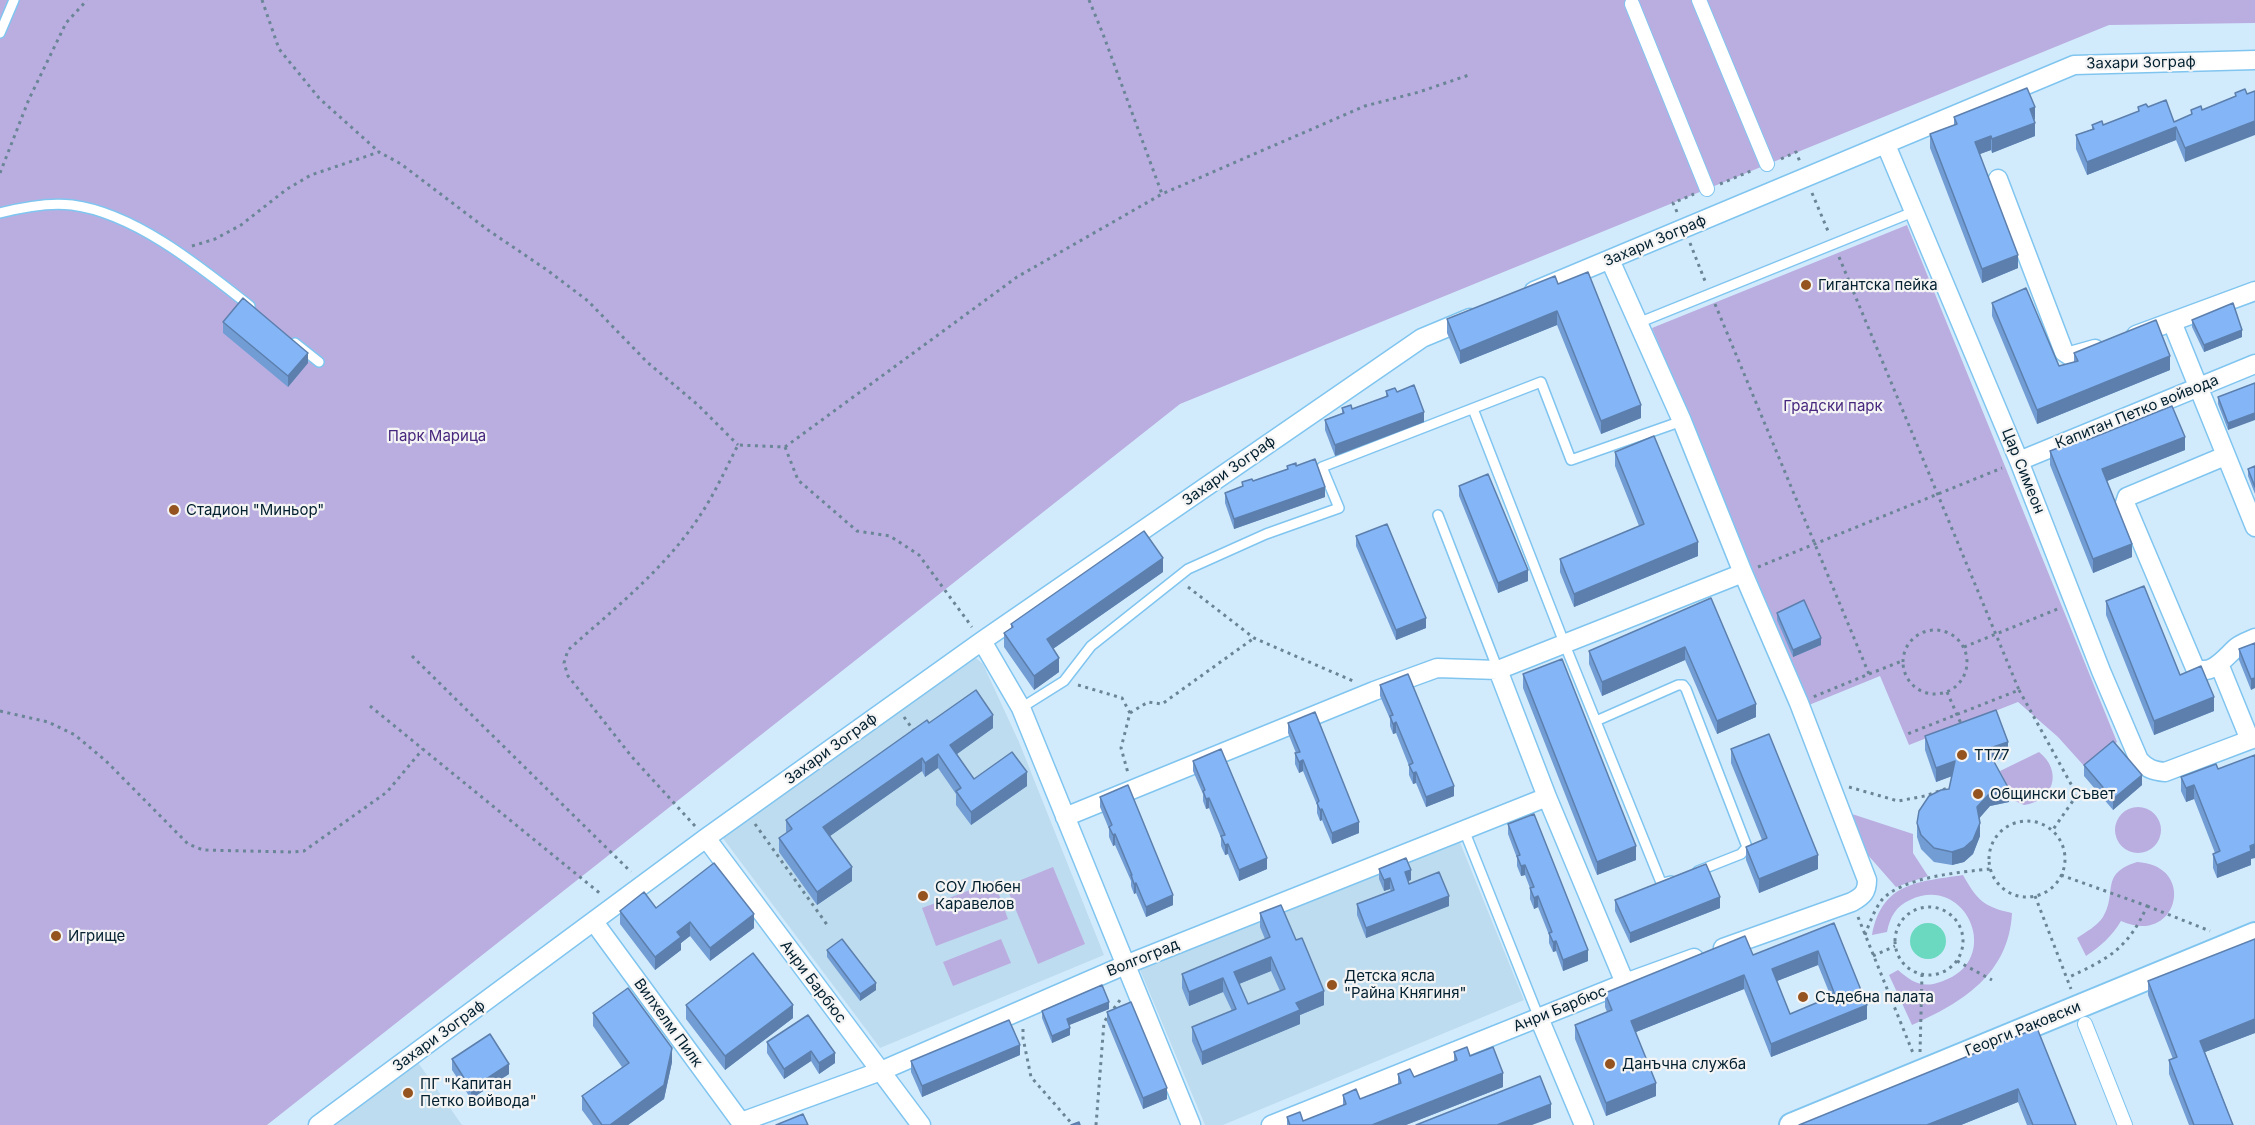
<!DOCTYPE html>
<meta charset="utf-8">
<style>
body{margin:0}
canvas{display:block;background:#d1ebfd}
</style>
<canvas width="2255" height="1125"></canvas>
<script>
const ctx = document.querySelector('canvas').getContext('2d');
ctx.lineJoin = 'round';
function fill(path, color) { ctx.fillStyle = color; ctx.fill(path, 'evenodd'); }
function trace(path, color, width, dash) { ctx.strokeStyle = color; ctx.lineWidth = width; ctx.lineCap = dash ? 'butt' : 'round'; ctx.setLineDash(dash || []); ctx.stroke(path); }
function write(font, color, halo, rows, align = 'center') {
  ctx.font = font + ' Inter,sans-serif'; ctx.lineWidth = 4.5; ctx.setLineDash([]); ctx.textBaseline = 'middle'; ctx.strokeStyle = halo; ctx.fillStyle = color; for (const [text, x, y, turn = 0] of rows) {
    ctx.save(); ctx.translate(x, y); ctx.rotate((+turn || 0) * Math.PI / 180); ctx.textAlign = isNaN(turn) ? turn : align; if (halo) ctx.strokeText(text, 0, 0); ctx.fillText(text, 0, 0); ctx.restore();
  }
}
fill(new Path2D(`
 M976 658 983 664 1019 742 1104 955 880 1048 722 837Z
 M1459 840 1524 1000 1223 1125H1205L1140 970Z
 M417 1061 462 1125H336Z`), '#bedcef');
fill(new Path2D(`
 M0 0H2255V23L2109 25 1180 404 267 1125H0Z
 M1907 225 2117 742 2085 767 2058 737 2018 702 1909 745 1880 676 1809 705 1652 328Z
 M2039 752C2063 771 2054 801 2024 805L2015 801 2000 771Z
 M2115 830a23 23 0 1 1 46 0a23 23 0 1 1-46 0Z
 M1852 814 1913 834V853L1928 876 1896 887 1867 854Z
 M2137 862C2198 865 2178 947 2121 921 2112 936 2101 946 2086 956L2077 938C2086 932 2097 926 2103 917 2118 892 2099 874 2137 862Z
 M1053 867 1085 944 1038 964 1006 886Z
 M1963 875C1977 900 1984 907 2012 913 2009 974 1962 1003 1912 1025L1889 975 1898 970C1913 983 1923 989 1943 981 2004 960 1966 873 1910 900 1896 906 1890 917 1887 932L1872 935C1882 882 1918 882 1963 875Z
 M994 881 1008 919 936 946 922 908Z
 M1001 939 1011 963 953 986 943 962Z`), '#baaee1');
fill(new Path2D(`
 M1910 941a18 18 0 1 1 36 0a18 18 0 1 1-36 0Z`), '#6bd9bf');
const service = new Path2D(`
 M0 33 14 0
 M0 213C23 207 48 202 72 205 135 213 202 268 250 306
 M1638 323 1913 212
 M295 343 319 362
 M1473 409 1565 645 1660 880 1663 883 1671 881
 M1438 515 1498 670
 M1021 708 1064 681 1091 646 1188 569 1266 534 1339 508 1322 467 1541 382 1571 460 1682 421
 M1596 721 1678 685H1683L1686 689 1747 847 1741 854 1698 871
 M1464 830 1539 1018`);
const pedestrian = new Path2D(`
 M1699 0 1767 164
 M1632 4 1707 189
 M2085 1024 2125 1125`);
const minor = new Path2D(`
 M1886 145 2019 461 2101 671 2139 760C2147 769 2154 771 2165 772L2255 738
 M1998 179 2064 352 2070 356 2095 349
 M1610 260 1682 421 1743 573 1799 703 1867 880C1867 892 1863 896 1852 902L1723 948
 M1534 291 2074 65 2255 60
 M2172 322 2255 527
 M2136 335 2255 291
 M2225 456 2127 497 2125 503 2195 668C2212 677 2226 656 2237 647 2242 643 2249 641 2255 638
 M2019 461 2255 364
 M982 641 1021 708 1191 1125
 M2219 664 2250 740
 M1498 670 1547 797 1625 983
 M1065 817 1374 691 1437 668 1498 670 1743 573
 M706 838 921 1125
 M594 922 743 1125
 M1539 1018 1584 1125
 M741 1122 881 1071 1125 965 1547 797
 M318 1125 706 838 982 641 1422 338 1470 318
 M1271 1125 1625 983 1694 958`);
const tertiary = new Path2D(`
 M1791 1125 2255 934`);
trace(service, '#80c5ef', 12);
trace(pedestrian, '#80c5ef', 16);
trace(minor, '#80c5ef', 21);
trace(tertiary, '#80c5ef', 26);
trace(new Path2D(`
 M262 0 279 49 319 98 379 152
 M1089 0 1103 34 1162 194
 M1781 159 1796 152 1800 162
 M0 173 29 99 66 23 87 0
 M1720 184 1753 170
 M1812 193 1828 231
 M1677 212 1673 203 1694 194
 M1690 243 1705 281
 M192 246 215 239 241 225 287 189 311 175 379 152 401 164 488 230 547 270 588 301 647 362 698 405 738 445
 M1839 257 2019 690 1905 735
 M1715 304 1869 674 1813 697
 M785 447 798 480 857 531 890 536 919 555 972 627
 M1758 567 2002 468
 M1188 587 1254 638 1353 681
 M1903 662a32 32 0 1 1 64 0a32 32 0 1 1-64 0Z
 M1964 647 2060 608
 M412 656 631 872
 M1869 674 1902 661
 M1078 685 1122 698 1130 713 1121 748 1128 773
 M2019 690 2077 795 2052 831
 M1947 692 1962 726
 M370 706 602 895
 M0 711 48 722 75 735 106 761 188 844 203 850 291 852 304 851 387 792 423 749
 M1130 713 1148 702 1162 704 1254 638
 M904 717 914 731
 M1849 787 1898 801 1925 796 1953 786
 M1989 859a38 38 0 1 1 76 0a38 38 0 1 1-76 0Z
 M755 824 828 926
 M695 826 632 757 568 676 564 663 568 650C615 608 666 568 701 514 715 493 726 468 738 445L785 447 1017 277 1162 194 1365 106 1419 92 1469 75
 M2061 875 2147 906C2128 949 2108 959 2067 978
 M2035 896 2071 989
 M2147 906 2210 931
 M1895 941a34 34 0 1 1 68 0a34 34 0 1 1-68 0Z
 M1858 917 1913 1053
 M1865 935C1869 924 1874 911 1881 901 1900 877 1961 872 1990 869
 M1873 956 1895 946
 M1957 961 1992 980
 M1023 1029V1038L1031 1077 1073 1125
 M1920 1052 1922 974
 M1096 1125 1104 1022 1120 1000`), '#6a8596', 3, [3, 4.5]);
trace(service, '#fff', 9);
trace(pedestrian, '#fff', 14);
trace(minor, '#fff', 18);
trace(tertiary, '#fff', 22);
fill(new Path2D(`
 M2245 89 2185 162 2176 140 2087 175 2076 149V135L2092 129V125H2103L2138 112V107H2148L2174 122 2191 115V110H2202L2235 97V93Z
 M1954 117 2035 121V136L1992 153 1991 150 1979 154 2018 268 1982 283 1930 148V134L1954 125Z
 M1558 284 1641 418 1601 434 1557 325 1460 364 1447 333V319Z
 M1992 303 2059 366 2074 362V353L2170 370 2037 424 1992 316Z
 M2192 320 2242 337 2204 352 2192 327Z
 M223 322 308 363 288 387 223 333Z
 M2255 383 2228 430 2218 404V397Z
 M1386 391 1397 392 1424 422 1335 456 1325 430V420L1342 413V408L1352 409 1386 397Z
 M2087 440 2185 450 2107 481 2132 557 2093 573 2050 465V451Z
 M1615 452 1698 556 1574 607 1560 572V559L1639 526 1615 466Z
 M1287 466H1296L1325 497 1234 529 1225 503V493L1242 487V482L1253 481 1287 469Z
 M2255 466V494L2248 476V469Z
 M1459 486 1528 581 1498 593 1459 496Z
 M1356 536 1426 628 1396 640 1356 546Z
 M1163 572 1053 649 1059 672 1034 690 1004 647V633L1011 628V624Z
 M1711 598 1756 717 1717 734 1685 660 1602 696 1589 664V651Z
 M2106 601 2180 675 2214 711 2154 735 2106 615Z
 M1777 613 1821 645 1793 657 1777 620Z
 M2255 643 2251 690 2239 660V649Z
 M1523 674 1636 860 1597 875 1523 688Z
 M1380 685 1454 796 1426 807 1416 783 1413 784 1409 775V766L1396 733 1393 734 1390 726V719L1380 696Z
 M929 723 993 728 957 754 974 779 1027 786 971 825 956 805V794L938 768 925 777 922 771 830 836 852 881 817 905 779 852V838L786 834V820Z
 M1288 723 1359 833 1332 844 1322 820 1320 821 1317 813V805L1303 771 1299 773 1295 764V753H1296L1288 733Z
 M1925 736 2008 756 1994 761 2009 802 1990 806 1979 818 1980 836 1973 854 1964 862 1952 865 1934 862 1921 849 1917 837V823L1949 789 1952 776 1936 782 1925 750Z
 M1731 749 1818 869 1759 893 1746 860V847L1762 840 1731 763Z
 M1193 761 1267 869 1239 881 1228 854 1225 855 1221 846V838L1209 808 1206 809 1203 801V794L1193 771Z
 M2216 764 2251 859V865L2217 878 2213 868V854L2215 853 2194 799 2186 802 2181 791V777Z
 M2084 765 2142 785 2113 810 2084 776Z
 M1100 797 1173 905 1146 917 1136 893 1134 894 1131 886V881L1115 845 1113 846 1109 837V829L1100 807Z
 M1508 824 1588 961 1563 971 1556 951 1553 952 1549 943V935L1538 907 1534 909 1530 899V888L1525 875 1521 876 1517 866V858L1508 834Z
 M1379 869 1411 880 1408 881 1409 884 1449 906 1366 938 1357 915V904L1391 891 1390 889 1384 891 1379 879Z
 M1615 900 1720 908 1630 943 1615 911Z
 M656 908 754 928 710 961 690 936 681 943V950L655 970 620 924V911Z
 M1260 913 1296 940 1324 1005 1300 1015V1024L1202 1065 1192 1041V1027L1232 1011 1223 992 1189 1006 1182 988V974L1265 939 1260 927ZM1271 971 1280 991 1248 1004 1239 984Z
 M1834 923 1867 1019 1771 1057 1744 989 1636 1032 1656 1096 1606 1116 1575 1039V1025L1607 1012 1605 1007V993L1753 955ZM1818 965 1831 997 1790 1014 1777 981Z
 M827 950 876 990 860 1001 827 957Z
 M2148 981 2255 1033 2205 1052 2233 1125H2189L2169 1074V1060L2173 1059 2148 995Z
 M686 1005 793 1018 725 1070 686 1019Z
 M1109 1009 1069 1025 1070 1035 1052 1043 1042 1018V1011Z
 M1107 1012 1167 1099 1143 1109 1107 1022Z
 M593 1013 672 1062 664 1099 628 1125H593L582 1110V1096L622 1067 593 1026Z
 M808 1015 835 1063 819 1074 811 1061 784 1079 767 1053V1042Z
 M2037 1028 2076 1125H2027L2018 1102 1961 1125H1799Z
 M1454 1052 1470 1056 1503 1087 1406 1125H1287V1117L1303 1121 1343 1105V1095L1360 1099 1398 1084V1074L1414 1077 1454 1061Z
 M1020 1055 922 1097 911 1072V1061Z
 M452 1059 509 1074 471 1099 452 1070Z`), '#729dd4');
fill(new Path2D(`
 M2035 107V121L2030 109Z
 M2255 121V135L2185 162V148Z
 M2035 123V136L1992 153V139Z
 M2176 127V140L2087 175V162Z
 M1991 136V150L1975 156V142Z
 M2018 255V268L1982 283V269Z
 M1557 311V325L1460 364V351Z
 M2242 330V337L2204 352V345Z
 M308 353V363L288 387V376Z
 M2170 356V370L2037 424V410Z
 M1641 405V418L1601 434V421Z
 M1424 412V422L1335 456V445Z
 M2255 413V420L2228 430V423Z
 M2185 437V450L2102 483V469Z
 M1325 487V497L1234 529V519Z
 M1698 542V556L1574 607V594Z
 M2132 544V557L2093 573V559Z
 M1163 558V572L1047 653V639Z
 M1528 570V581L1498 593V583Z
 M1426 618V628L1396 640V630Z
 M1821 638V645L1793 657V650Z
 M1685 647V660L1602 696V682Z
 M1059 658V672L1034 690V676Z
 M2255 678V688L2251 690V679Z
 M2214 697V711L2154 735V721Z
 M1756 704V717L1717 734V721Z
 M993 715V728L950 759V745Z
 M1396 722V733L1393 734V724Z
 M2008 742V756L1987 763V749Z
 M938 754V768L925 777V763Z
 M922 758V771L823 841V827Z
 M1303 760V771L1299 773V762Z
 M1955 761V775L1936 782V768Z
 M1027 772V786L971 825V812Z
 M1416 772V783L1413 784V773Z
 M2142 775V785L2113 810V799Z
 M2194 785V799L2186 802V788Z
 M1454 786V796L1426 807V797Z
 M2009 789V802L1990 806 1977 821V807L1990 793Z
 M1209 798V808L1206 809V799Z
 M1322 809V820L1320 821V810Z
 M1359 822V833L1332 844V833Z
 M1980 823V836L1973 854 1964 862 1952 865V852Z
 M1115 834V845L1113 846V835Z
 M1228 844V854L1225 855V845Z
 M2255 844V858L2251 859V865L2217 878V865Z
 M1636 846V860L1597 875V862Z
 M1818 855V869L1759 893V879Z
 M1267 858V869L1239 881V870Z
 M1525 865V875L1521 876V866Z
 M852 867V881L817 905V892Z
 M1411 870V880L1405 883V872Z
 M1390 878V889L1384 891V880Z
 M1136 883V893L1134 894V884Z
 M1173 895V905L1146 917V907Z
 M1449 896V906L1366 938V928Z
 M1538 896V907L1534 909V898Z
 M1720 897V908L1630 943V933Z
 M754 914V928L710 961V948Z
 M690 922V936L681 943V950L655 970V957L677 932Z
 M1556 941V951L1553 952V942Z
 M1588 950V961L1563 971V960Z
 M1818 951V965L1772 983V969Z
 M1271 957V971L1234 986V972Z
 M1744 975V989L1631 1034V1021Z
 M1223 978V992L1189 1006V992Z
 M876 983V990L860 1001V994Z
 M1324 991V1005L1300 1015V1024L1202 1065V1052L1296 1003Z
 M1109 1002V1009L1067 1026V1019Z
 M793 1005V1018L725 1070V1056Z
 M1867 1005V1019L1771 1057V1044Z
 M2255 1019V1033L2200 1054V1041Z
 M1070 1028V1035L1052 1043V1036Z
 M1020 1045V1055L922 1097V1086Z
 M672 1048V1062L664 1099 628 1125H610Z
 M811 1051V1061L784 1079V1069Z
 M835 1053V1063L819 1074V1063Z
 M509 1064V1074L471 1099V1089Z
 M1503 1073V1087L1406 1125H1372Z
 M1656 1083V1096L1606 1116V1103Z
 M1167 1088V1099L1143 1109V1098Z
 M2018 1089V1102L1961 1125H1927Z
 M1551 1104V1118L1532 1125H1497Z`), '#5c7fad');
const building = new Path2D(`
 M2027 88 2035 107 2030 109 2035 123 1992 139 1991 136 1975 142 2018 255 1982 269 1930 134 1957 124 1954 117Z
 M2245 89 2247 94 2255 91V121L2185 148 2176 127 2087 162 2076 135 2094 129 2092 125 2102 121 2103 125 2139 111 2138 107 2146 104 2148 107 2166 100 2174 122 2192 114 2191 110 2201 106 2202 110 2236 96 2235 93Z
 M1588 272 1641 405 1601 421 1557 311 1460 351 1447 319 1555 276 1558 284Z
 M2026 288 2059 366 2078 361 2074 353 2156 320 2170 356 2037 410 1992 303Z
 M243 298 308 353 288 376 223 322Z
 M2233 303 2242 330 2204 345 2192 320Z
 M2255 383V413L2228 423 2218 397Z
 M1414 385 1424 412 1335 445 1325 420 1344 413 1342 408 1351 405 1352 409 1388 396 1386 391 1395 388 1397 392Z
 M2172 406 2185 437 2102 469 2132 544 2093 559 2050 451 2086 437 2087 440Z
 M1654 436 1698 542 1574 594 1560 559 1644 524 1615 452Z
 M1315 459 1325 487 1234 519 1225 493 1243 486 1242 482 1252 479 1253 481 1288 469 1287 466 1296 463V466Z
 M2255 466V487L2248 469Z
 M1488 474 1528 570 1498 583 1459 486Z
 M1387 524 1426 618 1396 630 1356 536Z
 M1144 531 1163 558 1047 639 1059 658 1034 676 1004 633 1013 627 1011 624Z
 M2144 586 2180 675 2201 666 2214 697 2154 721 2106 601Z
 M1711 598 1756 704 1717 721 1685 647 1602 682 1589 651Z
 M1804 600 1821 638 1793 650 1777 613Z
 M2255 643V678L2251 679 2239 649Z
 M1562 659 1636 846 1597 862 1523 674Z
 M1408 674 1454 786 1426 797 1416 772 1413 773 1409 765 1413 763 1396 722 1393 724 1390 716 1393 715 1380 685Z
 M976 690 993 715 950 745 974 779 1012 752 1027 772 971 812 956 791 961 788 938 754 925 763 922 758 823 827 852 867 817 892 779 838 792 829 786 820 927 720 929 723Z
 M1996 710 2008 742 1987 749 2009 789 1990 793 1977 807 1980 823 1973 840 1964 848 1952 852 1934 848 1921 835 1917 823 1919 811 1929 796 1941 790 1949 789 1955 761 1936 768 1925 736Z
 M1315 712 1359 822 1332 833 1322 809 1320 810 1317 803 1319 801 1303 760 1299 762 1295 753 1300 752 1288 723Z
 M1769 734 1818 855 1759 879 1746 847 1767 838 1731 749Z
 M2113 741 2142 775 2113 799 2084 765Z
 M1221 749 1267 858 1239 870 1228 844 1225 845 1221 836 1225 835 1209 798 1206 799 1203 791 1205 790 1193 761Z
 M2255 755V844L2250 846 2251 851 2217 865 2213 854 2220 851 2194 785 2186 788 2181 777 2216 764 2218 769Z
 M1128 785 1173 895 1146 907 1136 883 1134 884 1131 875H1132L1115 834 1113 835 1109 827 1112 825 1100 797Z
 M1534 814 1588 950 1563 960 1556 941 1553 942 1549 933 1552 932 1538 896 1534 898 1530 888 1534 887 1525 865 1521 866 1517 856 1520 855 1508 824Z
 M1406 858 1411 870 1405 872 1409 884 1439 872 1449 896 1366 928 1357 904 1394 890 1390 878 1384 880 1379 869Z
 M714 863 754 914 710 948 690 922 677 932 681 937 655 957 620 911 644 892 656 908Z
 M1706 864 1720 897 1630 933 1615 900Z
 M1281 905 1296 940 1302 938 1324 991 1296 1003 1300 1010 1202 1052 1192 1027 1236 1009 1223 978 1189 992 1182 974 1270 937 1260 913ZM1271 957 1285 989 1248 1004 1234 972Z
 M1834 923 1867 1005 1771 1044 1744 975 1631 1021 1656 1083 1606 1103 1575 1025 1612 1010 1605 993 1745 936 1753 955ZM1818 951 1835 995 1790 1014 1772 969Z
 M842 939 876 983 860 994 827 950Z
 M2255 939V1019L2200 1041 2233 1125H2194L2169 1060 2177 1057 2148 981Z
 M753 953 793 1005 725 1056 686 1005Z
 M1102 985 1109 1002 1067 1019 1070 1028 1052 1036 1042 1011Z
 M628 988 672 1048 664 1085 610 1125H602L582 1096 629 1063 593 1013Z
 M1131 1002 1167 1088 1143 1098 1107 1012Z
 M808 1015 835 1053 819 1063 811 1051 784 1069 767 1042Z
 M1009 1020 1020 1045 922 1086 911 1061Z
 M2037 1028 2076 1125H2033L2018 1089 1927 1125H1799Z
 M490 1034 509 1064 471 1089 452 1059Z
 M1467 1047 1470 1056 1493 1047 1503 1073 1372 1125H1290L1287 1117 1300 1112 1303 1121 1346 1104 1343 1095 1356 1089 1360 1099 1401 1083 1398 1074 1410 1069 1414 1077 1457 1060 1454 1052Z
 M1540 1076 1551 1104 1497 1125H1416Z
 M803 1114 808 1125H776Z
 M1079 1122 1080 1125H1071Z`);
fill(building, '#84b6f7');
trace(building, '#5c7fad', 1.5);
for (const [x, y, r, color] of [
 [1806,285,6,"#95541f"],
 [174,510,6,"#95541f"],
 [1962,755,6,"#95541f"],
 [1978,794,6,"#95541f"],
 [923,896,6,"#95541f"],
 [56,936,6,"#95541f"],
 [1332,985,6,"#95541f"],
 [1803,997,6,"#95541f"],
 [1610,1064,6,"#95541f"],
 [408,1093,6,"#95541f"]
]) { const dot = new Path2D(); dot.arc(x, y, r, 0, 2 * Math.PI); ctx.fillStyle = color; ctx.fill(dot); trace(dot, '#f4f4f4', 2); }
write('15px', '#032030', '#f4f4f4', [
 ["Захари Зограф",2141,63,-1],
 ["Захари Зограф",1655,241,-23],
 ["Капитан Петко войвода",2137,412,-22],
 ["Захари Зограф",1229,471,-35],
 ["Цар Симеон",2023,471,68],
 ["Захари Зограф",831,749,-36],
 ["Волгоград",1143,958,-22],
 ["Анри Барбюс",813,982,53],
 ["Анри Барбюс",1560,1009,-22],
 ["Вилхелм Пилк",668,1023,54],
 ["Георги Раковски",2023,1029,-22],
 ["Захари Зограф",439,1036,-36]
]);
write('15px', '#032030', '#f4f4f4', [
 ["Гигантска пейка",1818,285],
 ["Стадион \"Миньор\"",186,510],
 ["TT77",1974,755],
 ["Общински Съвет",1990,794],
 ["СОУ Любен",935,887],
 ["Каравелов",935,904],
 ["Игрище",68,936],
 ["Детска ясла",1344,976],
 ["\"Райна Княгиня\"",1344,993],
 ["Съдебна палата",1815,997],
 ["Данъчна служба",1622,1064],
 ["ПГ \"Капитан",420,1084],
 ["Петко войвода\"",420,1101]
], 'left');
write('15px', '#47277e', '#f4f4f4', [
 ["Градски парк",1833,406],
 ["Парк Марица",437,436]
]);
</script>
